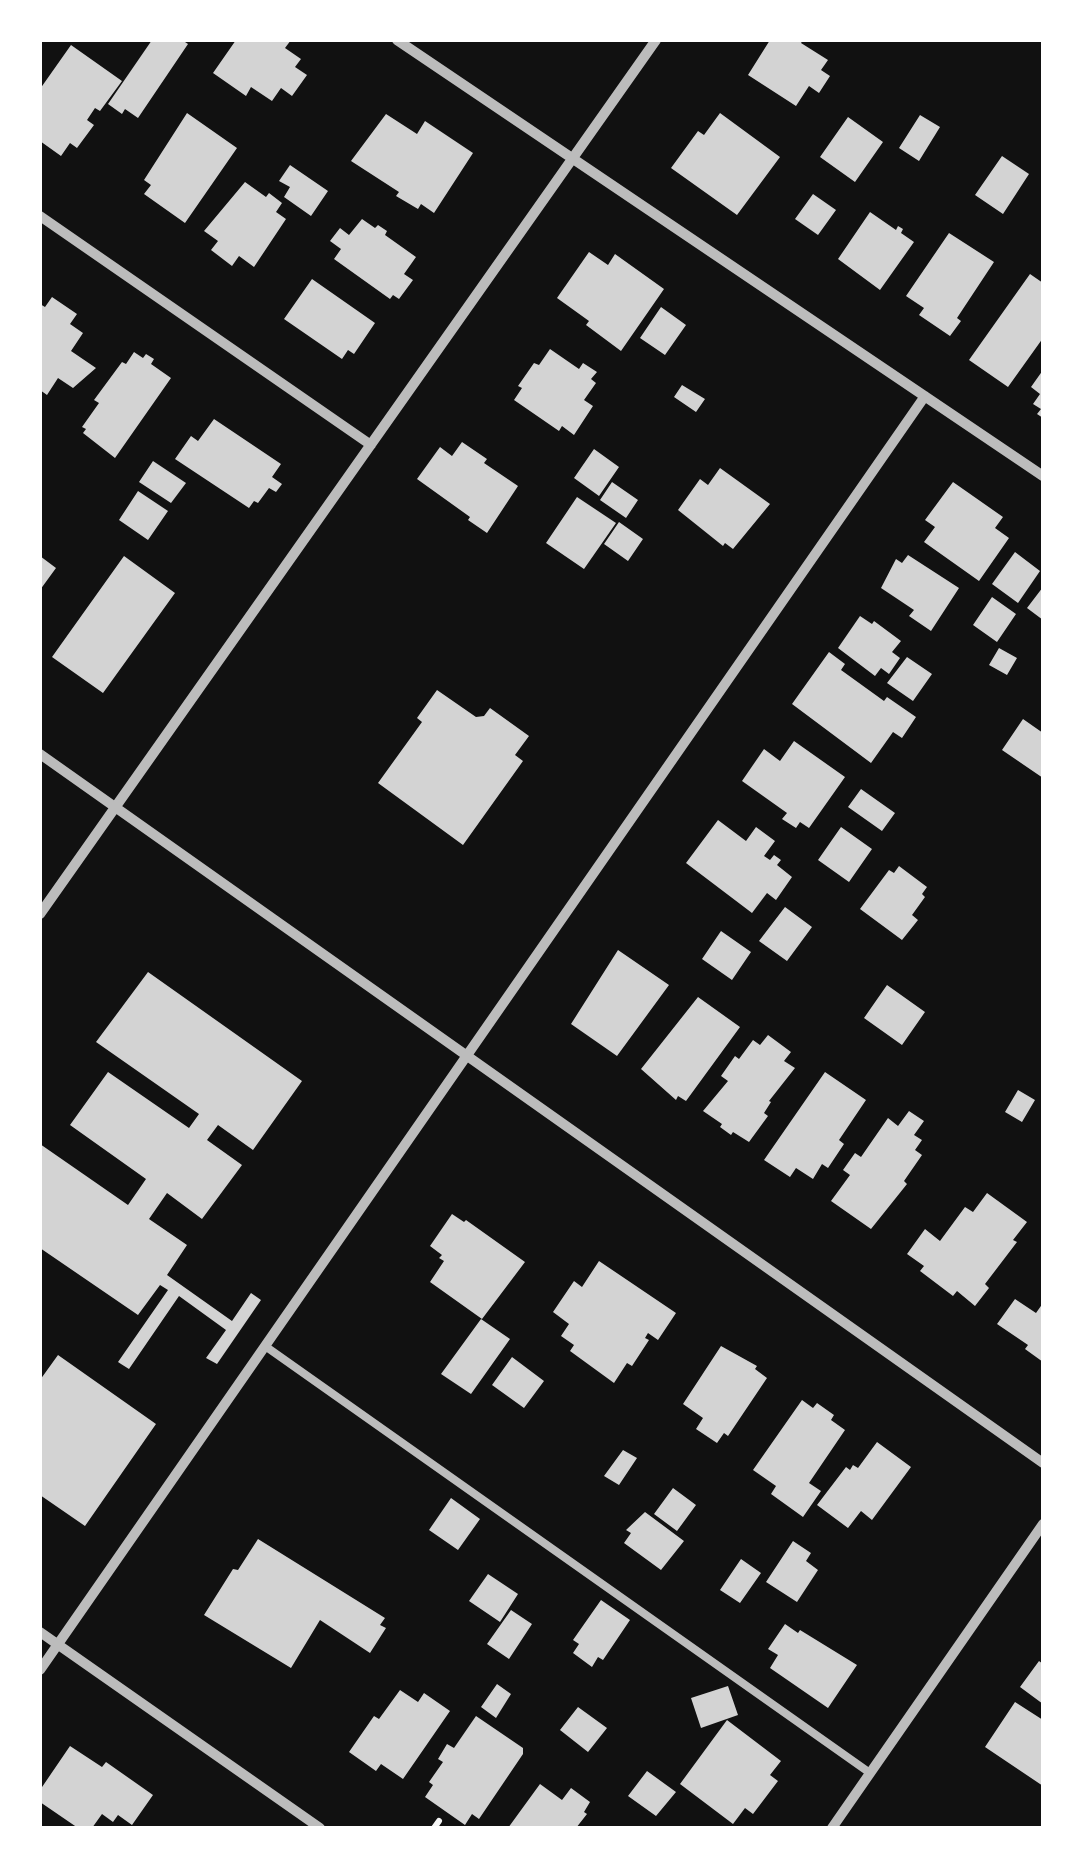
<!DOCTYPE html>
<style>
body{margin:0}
#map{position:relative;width:1083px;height:1868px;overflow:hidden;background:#111;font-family:"Fira Sans",sans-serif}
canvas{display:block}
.frame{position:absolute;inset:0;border:42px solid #fff;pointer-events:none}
</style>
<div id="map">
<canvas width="1083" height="1868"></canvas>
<div class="frame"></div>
</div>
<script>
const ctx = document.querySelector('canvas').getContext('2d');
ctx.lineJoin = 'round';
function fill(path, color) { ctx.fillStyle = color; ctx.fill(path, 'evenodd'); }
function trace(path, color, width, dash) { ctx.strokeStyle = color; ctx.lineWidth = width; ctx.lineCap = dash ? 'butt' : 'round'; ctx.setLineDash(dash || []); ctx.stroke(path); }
fill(new Path2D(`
 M152 40H182L188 44 138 118 125 109 122 114 108 104Z
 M236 40H291L285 48 301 59 295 67 307 75 292 96 281 88 272 101 251 87 246 96 213 73Z
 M770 40H803L801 43 828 60 821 70 830 76 819 93 809 86 796 106 748 75Z
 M71 45 122 81 100 111 95 108 87 120 94 125 77 148 70 143 61 156 40 141V89Z
 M187 113 237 148 185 223 144 194 151 185 144 180Z
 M720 113 780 157 737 215 671 168 698 131 704 135Z
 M386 114 417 134 425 121 473 153 434 213 421 204 418 209 396 196 399 192 351 161Z
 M920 115 940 127 919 161 899 148Z
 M848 117 883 142 855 182 820 157Z
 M1002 156 1029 174 1003 214 975 195Z
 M290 165 328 191 311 216 284 197 290 187 279 181Z
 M245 182 266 197 269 193 282 203 276 212 286 219 254 267 239 256 232 266 211 250 218 241 204 231Z
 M813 194 836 210 818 235 795 219Z
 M870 212 896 230 898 226 903 229 901 233 914 242 880 290 838 259Z
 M362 219 375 228 378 225 387 231 385 235 416 257 404 274 413 280 399 299 393 295 390 299 334 259 341 249 330 241 340 228 349 235Z
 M949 233 994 262 957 318 961 321 950 336 919 315 924 308 906 296Z
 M589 252 608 265 615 254 664 289 621 351 586 325 589 321 557 298Z
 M1030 274 1043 283V338L1008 387 969 360Z
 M312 279 375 323 354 354 348 350 342 359 284 319Z
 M52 297 77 314 70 324 83 333 71 351 96 368 73 388 58 378 47 395 40 390V304L45 307Z
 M661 307 686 325 665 355 640 338Z
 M550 349 579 369 583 363 597 372 591 379 596 383 584 400 593 406 574 435 562 426 559 431 514 400 522 388 518 386 534 363 539 365Z
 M134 352 143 358 146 354 154 359 151 364 171 378 115 458 83 433 86 429 82 427 99 403 94 400 122 362 126 364Z
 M1043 370V418L1037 414 1041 409 1033 404 1040 394 1031 387Z
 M682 385 705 399 696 412 674 397Z
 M214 419 281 464 272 477 282 484 276 492 269 488 258 503 254 501 249 508 175 459 191 436 198 441Z
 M462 442 487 459 484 463 518 486 487 533 468 520 470 517 417 479 440 447 452 456Z
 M594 449 619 467 599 496 574 478Z
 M153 461 186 483 171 503 139 482Z
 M720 468 770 504 733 549 725 543 723 546 678 510 700 479 708 485Z
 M612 482 638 500 626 518 600 500Z
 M953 482 1003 517 995 528 1009 538 979 581 924 542 935 527 925 520Z
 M138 491 168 511 148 540 119 520Z
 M577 497 616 523 584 569 546 543Z
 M619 522 643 539 628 561 604 544Z
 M1015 552 1040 571 1018 603 992 584Z
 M908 555 959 588 931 631 909 616 914 610 881 588 896 559 902 563Z
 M40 556 56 568 40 590Z
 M124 556 175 593 103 693 52 657Z
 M1043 587V620L1027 608Z
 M992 597 1016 614 997 642 973 625Z
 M860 616 872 624 874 621 901 641 892 652 900 658 889 674 881 668 875 676 838 648Z
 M999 648 1017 658 1007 675 989 665Z
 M829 652 845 664 841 670 884 701 887 697 916 717 902 738 893 732 871 763 792 704Z
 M907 657 932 674 913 701 887 683Z
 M437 690 476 717 484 716 490 708 529 736 515 755 523 761 463 845 378 783 422 722 417 718Z
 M1023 719 1043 733V778L1002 750Z
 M794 741 845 777 809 828 800 822 796 828 782 819 787 813 742 781 764 749 780 761Z
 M861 789 895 813 882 831 848 807Z
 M718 820 746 841 756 827 775 841 764 856 770 860 774 855 781 860 777 865 792 877 776 900 767 893 752 913 686 863Z
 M841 827 872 849 849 882 818 860Z
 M899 866 927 887 922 894 925 897 912 915 918 920 902 940 860 909 889 870 894 873Z
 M785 907 812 927 787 961 759 941Z
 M721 931 751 952 732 980 702 959Z
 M618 950 669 985 617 1056 571 1024Z
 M148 972 302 1081 253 1150 218 1125 207 1140 242 1165 202 1219 167 1193 149 1219 187 1245 167 1275 232 1321 251 1293 261 1300 217 1364 206 1358 226 1330 179 1296 129 1369 121 1364 118 1362 168 1290 160 1285 138 1315 40 1248V1144L128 1205 146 1179 70 1125 108 1072 189 1128 199 1114 96 1042Z
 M887 985 925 1012 902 1045 864 1018Z
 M698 997 740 1027 686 1101 678 1096 676 1100 641 1069Z
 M768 1035 791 1052 784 1061 795 1068 769 1101 771 1102 764 1113 768 1116 749 1142 733 1132 731 1135 720 1127 722 1124 703 1111 728 1081 721 1076 735 1056 739 1059 753 1040 760 1045Z
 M825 1072 866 1100 839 1140 844 1144 828 1168 822 1164 813 1179 796 1168 790 1177 764 1160Z
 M1018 1090 1035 1100 1022 1122 1005 1112Z
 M909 1111 924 1121 914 1135 922 1140 915 1150 922 1155 904 1181 907 1184 871 1229 831 1201 850 1175 843 1170 855 1153 861 1157 888 1118 898 1126Z
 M987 1193 1027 1222 1013 1240 1017 1242 985 1284 989 1288 975 1306 957 1291 953 1296 920 1271 924 1266 907 1254 925 1229 940 1241 965 1207 973 1212Z
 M452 1214 464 1222 466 1220 525 1262 482 1319 430 1282 444 1261 439 1258 442 1255 430 1246Z
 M599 1261 676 1313 658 1340 648 1333 645 1338 649 1340 632 1366 627 1363 614 1383 570 1351 574 1345 561 1336 569 1324 553 1312 574 1281 582 1287Z
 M1015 1299 1036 1313 1043 1303V1362L1025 1349 1028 1345 997 1324Z
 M481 1319 510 1339 471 1394 441 1374Z
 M721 1346 757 1366 755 1369 767 1378 728 1436 724 1433 717 1443 696 1429 703 1418 683 1404Z
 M58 1355 156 1424 85 1526 40 1495V1380Z
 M512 1357 544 1381 524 1408 492 1385Z
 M802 1400 813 1408 817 1403 834 1415 831 1420 845 1430 809 1483 821 1491 803 1517 771 1494 776 1486 753 1470Z
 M877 1442 911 1467 872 1520 861 1511 848 1528 817 1505 846 1467 850 1470 853 1465 858 1468Z
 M623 1450 637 1458 619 1485 604 1476Z
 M673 1488 696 1505 677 1531 654 1514Z
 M451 1498 480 1519 458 1550 429 1530Z
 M645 1512 684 1541 661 1570 624 1543 631 1533 626 1530Z
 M258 1539 385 1618 380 1625 386 1628 370 1653 320 1620 291 1668 204 1615 233 1569 238 1570Z
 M793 1541 811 1553 806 1561 818 1570 797 1602 766 1582Z
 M741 1559 761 1573 740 1603 720 1590Z
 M488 1574 518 1594 500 1622 469 1601Z
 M601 1600 630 1620 603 1660 598 1657 592 1667 573 1653 579 1644 573 1640Z
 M511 1610 532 1624 509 1659 487 1644Z
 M785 1624 798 1633 800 1630 857 1665 828 1708 770 1668 778 1655 768 1649Z
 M1039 1661 1043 1664V1704L1020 1687Z
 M497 1684 511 1694 496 1718 481 1707Z
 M728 1686 738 1715 701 1728 691 1698Z
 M400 1690 418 1702 424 1693 450 1711 403 1779 381 1764 376 1771 349 1752 374 1716 379 1719Z
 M1015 1702 1043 1720V1786L985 1747Z
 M578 1707 607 1728 588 1752 560 1730Z
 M476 1716 523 1748V1754L479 1819 472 1814 465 1825 425 1797 433 1785 429 1782 443 1762 438 1759 447 1744 454 1748Z
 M727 1720 781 1761 770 1775 778 1781 753 1814 745 1808 733 1824 680 1784Z
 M70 1746 102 1767 106 1762 153 1795 132 1825 118 1815 113 1822 102 1814 92 1828H78L40 1802V1790Z
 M647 1771 676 1792 656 1816 628 1796Z
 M540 1784 562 1800 571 1788 590 1802 584 1812 587 1814 576 1828H508Z`), '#d3d3d3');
trace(new Path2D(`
 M434 1828 439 1821`), '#f5f5f5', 6);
trace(new Path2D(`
 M265 1346 870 1773`), '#bcbcbc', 8);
trace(new Path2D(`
 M397 40 1043 476
 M40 216 371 445
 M40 754 1043 1463
 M40 914 656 40
 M40 1632 320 1828
 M40 1670 925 396
 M832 1828 1043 1524`), '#bcbcbc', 10);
</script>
